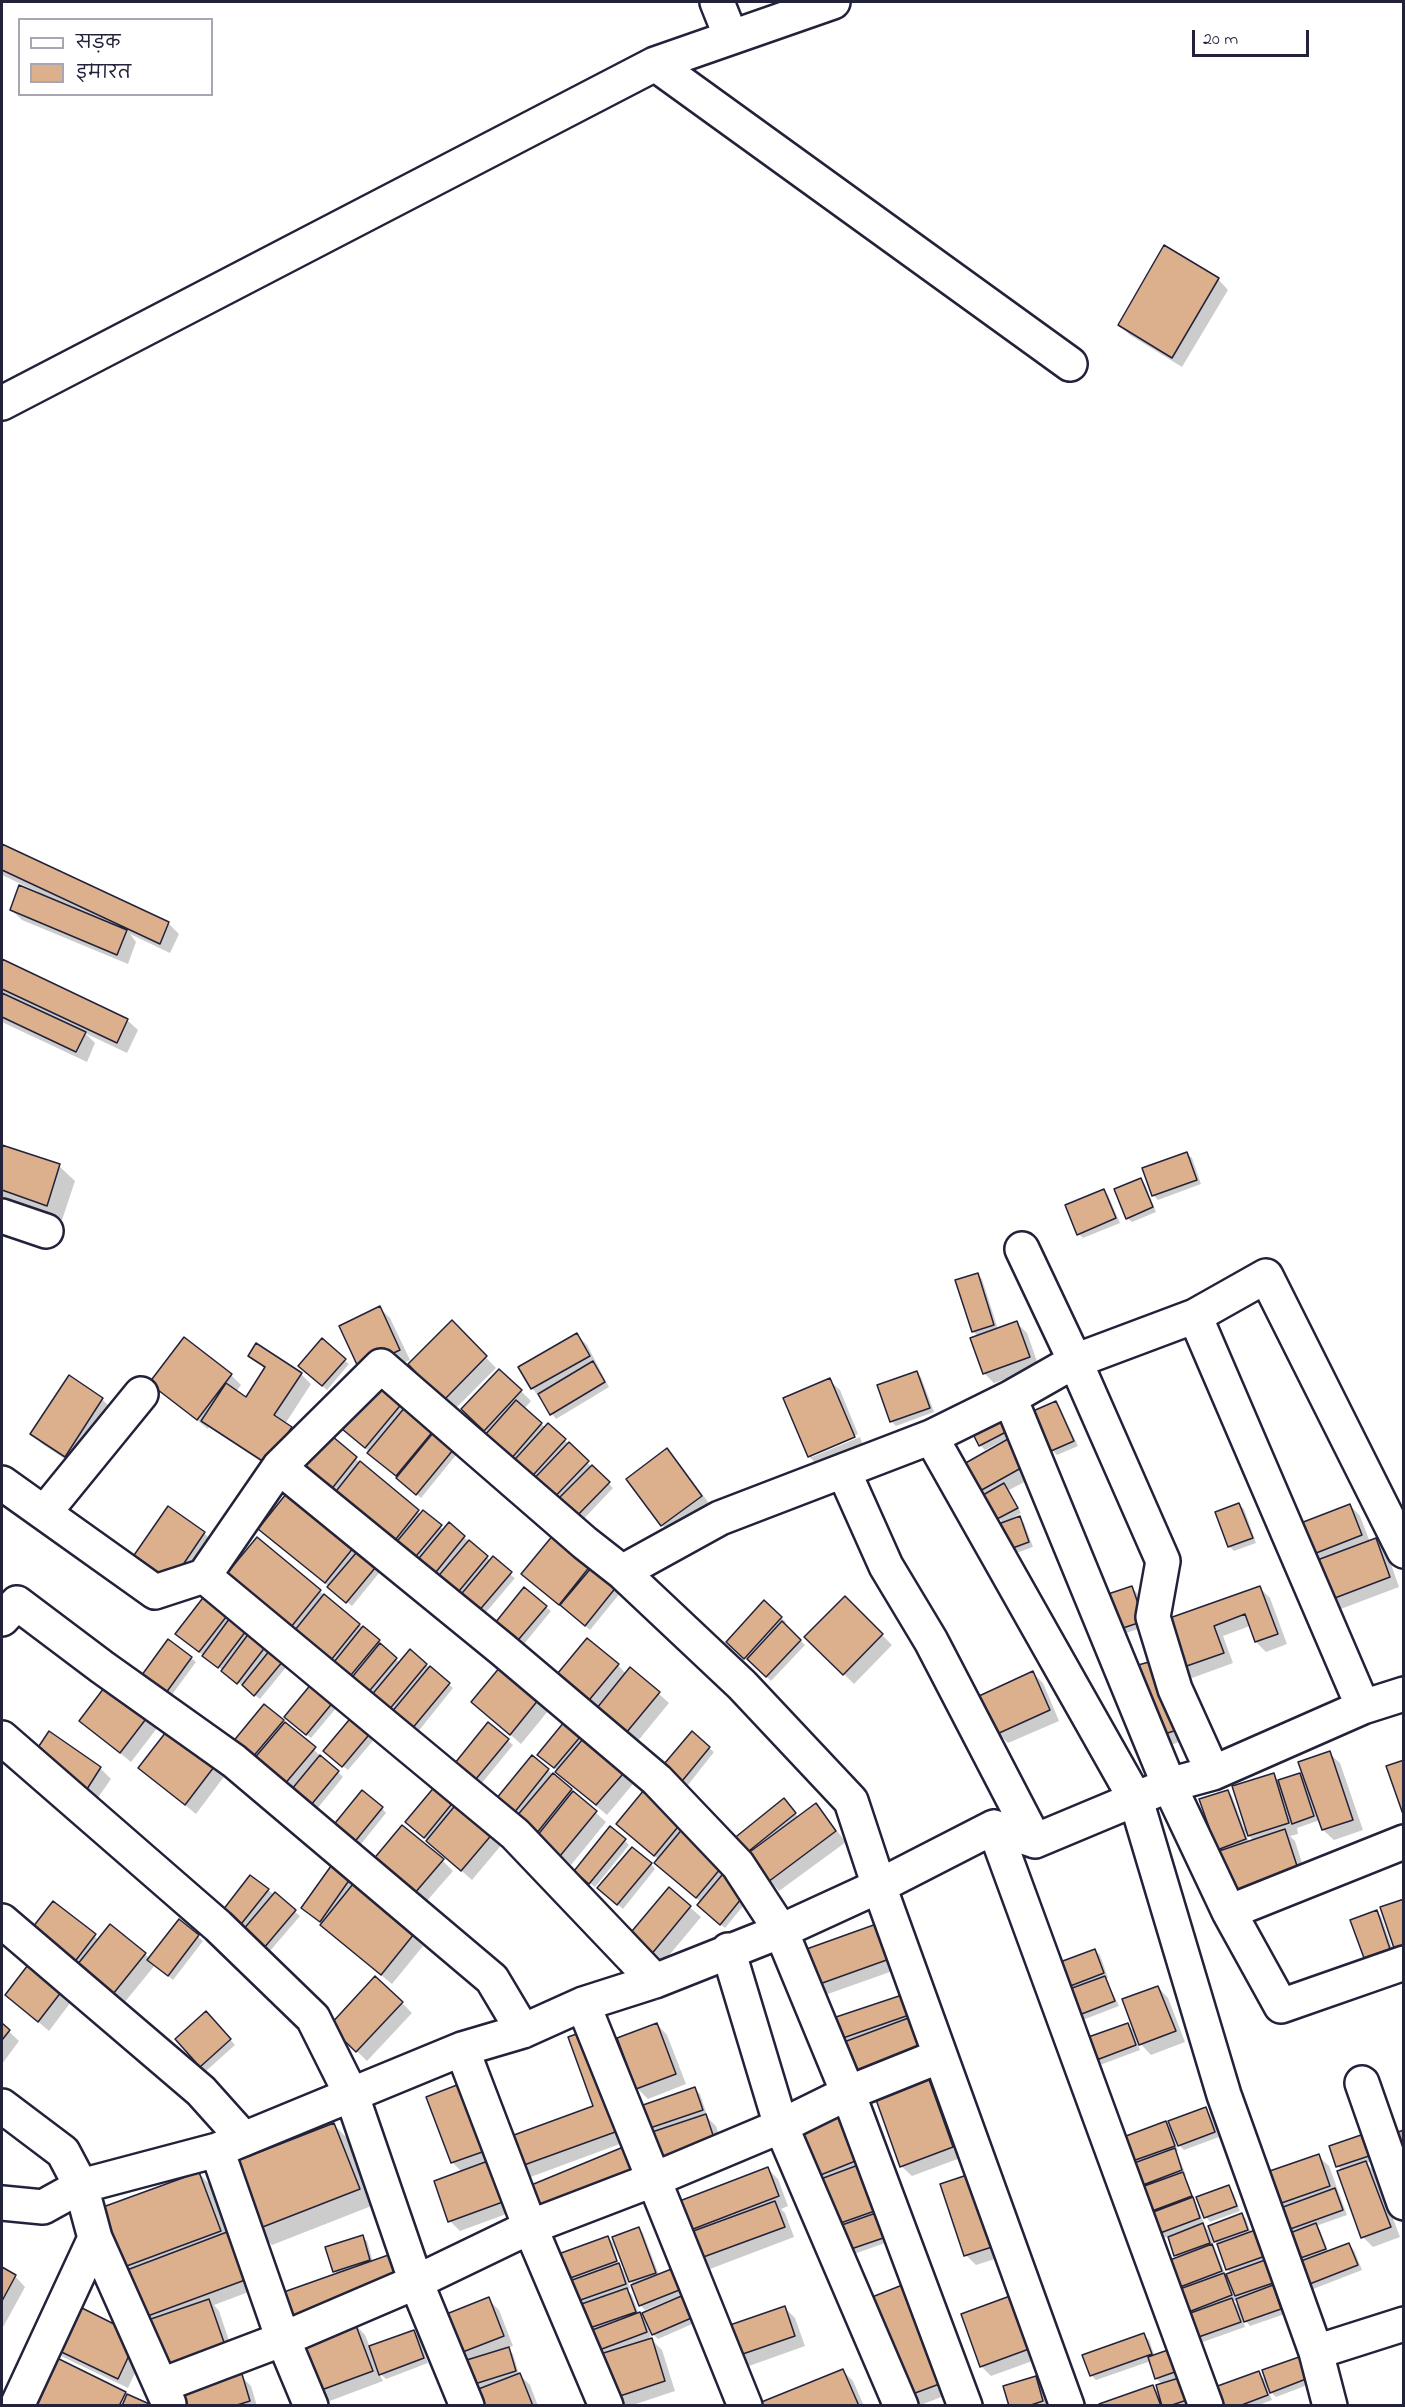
<!DOCTYPE html>
<meta charset="utf-8">
<style>
body{margin:0}
#map{position:relative;width:1405px;height:2407px;overflow:hidden;background:#fff;font-family:"Indie Flower","Playpen Sans Deva",sans-serif}
canvas{display:block}
.frame{position:absolute;inset:0;border:3px solid #22223b;pointer-events:none}
.legend{position:absolute;left:18px;top:18px;width:195px;height:78px;box-sizing:border-box;background:#fff;border:2px solid #a7a7b1;margin:0;padding:8px 10px;list-style:none;font-size:18px;color:#22223b}
.legend li{display:flex;align-items:center;gap:12px;height:30px}
.legend b{width:30px;border:2px solid #a7a7b1}
.scale{position:absolute;left:1192px;top:30px;width:117px;height:27px;box-sizing:border-box;border:3px solid #22223b;border-top:0;padding-left:8px;font-size:18px;line-height:21px;white-space:nowrap;color:#22223b;-webkit-text-stroke:4px #fff;paint-order:stroke}
</style>
<div id="map">
<canvas width="1405" height="2407"></canvas>
<div class="frame"></div>
<ul class="legend">
<li><b style="height:8px;background:#fff"></b>सड़क</li>
<li><b style="height:16px;background:#dcb08d"></b>इमारत</li>
</ul>
<div class="scale">20 m</div>
</div>
<script>
const ctx = document.querySelector('canvas').getContext('2d');
ctx.lineJoin = 'round';
function fill(path, color) { ctx.fillStyle = color; ctx.fill(path, 'evenodd'); }
function trace(path, color, width, dash) { ctx.strokeStyle = color; ctx.lineWidth = width; ctx.lineCap = dash ? 'butt' : 'round'; ctx.setLineDash(dash || []); ctx.stroke(path); }
fill(new Path2D(`
 M1218 279 1228 290 1182 367 1130 335 1119 325Z
 M2 846 168 923 179 934 170 953 130 934 136 942 128 964 22 920 11 910 38 892 2 875Z
 M2 961 127 1020 138 1030 127 1053 85 1033 95 1043 87 1062 2 1022Z
 M2 1146 59 1166 75 1181 62 1220 2 1200Z
 M1187 1154 1192 1158 1201 1184 1158 1200 1153 1195Z
 M1141 1180 1145 1184 1156 1212 1132 1222 1127 1218Z
 M1103 1191 1108 1195 1120 1223 1083 1238 1079 1234Z
 M977 1274 982 1279 998 1329 1017 1323 1027 1333 1039 1367 994 1383 984 1373 978 1337 973 1331Z
 M380 1308 390 1318 410 1360 371 1378Z
 M452 1322 496 1368 454 1410 410 1364Z
 M577 1335 587 1345 609 1387 556 1419 532 1388Z
 M250 1355 301 1374 311 1384 285 1424 301 1438 278 1473 209 1427 208 1429 151 1383 231 1375 241 1385 236 1392 246 1399 265 1369Z
 M344 1360 349 1364 327 1390 305 1371Z
 M916 1372 921 1377 934 1412 896 1426 891 1421Z
 M376 1379 433 1431 456 1455 421 1498 338 1424Z
 M829 1380 840 1390 858 1434 812 1454V1457L860 1437 864 1448 819 1467 809 1456Z
 M521 1391 531 1401 524 1409 546 1428 549 1425 613 1488 577 1526 463 1409Z
 M102 1399 112 1409 76 1466 42 1444 32 1434Z
 M1056 1402 1060 1407 1078 1446 1057 1455 1052 1450Z
 M1001 1420 1010 1437 985 1450 980 1445Z
 M326 1434 421 1515 444 1530 449 1524 491 1561 515 1578 482 1617 311 1474Z
 M1015 1437 1040 1474 1009 1490 1021 1513 1008 1521 1020 1518 1024 1523 1033 1547 1008 1556 1003 1524 989 1502 982 1506 972 1495Z
 M667 1450 677 1460 711 1506 672 1535 662 1525Z
 M290 1491 384 1567 352 1606 260 1529Z
 M1239 1504 1244 1509 1256 1543 1234 1551 1229 1546Z
 M1350 1505 1360 1516 1370 1542 1375 1540 1386 1550 1399 1587 1338 1610 1307 1556Z
 M168 1508 204 1533 215 1544 179 1596Z
 M554 1537 621 1592 590 1630 534 1584Z
 M257 1539 379 1641 382 1647 400 1663 410 1651 453 1688 417 1733 235 1588Z
 M1132 1588 1137 1593 1147 1626 1123 1634 1118 1629Z
 M1260 1588 1270 1598 1287 1644 1266 1652 1256 1642 1250 1626 1223 1636 1233 1663 1192 1678 1182 1668 1166 1621Z
 M209 1592 287 1666 260 1699 182 1639Z
 M845 1598 892 1645 854 1684 806 1637Z
 M764 1602 786 1622 784 1625 805 1645 771 1681 728 1642Z
 M546 1607 551 1611 519 1650 497 1632Z
 M191 1658 196 1662 168 1700 146 1683Z
 M505 1663 553 1705 521 1744 473 1702Z
 M618 1665 626 1674 631 1669 669 1703 637 1742 609 1718 596 1714 566 1689Z
 M1166 1672 1186 1740 1164 1747Z
 M1033 1673 1043 1683 1059 1721 1008 1743 998 1733Z
 M318 1679 342 1701 311 1738 291 1722Z
 M110 1682 161 1723 131 1762 81 1721Z
 M570 1718 638 1778 607 1815 568 1782 558 1771 544 1759Z
 M283 1721 343 1777 312 1815 234 1754Z
 M489 1724 513 1745 477 1789 458 1772Z
 M173 1725 229 1770 196 1814 140 1768Z
 M372 1731 377 1736 348 1770 330 1756Z
 M49 1733 100 1768 111 1779 92 1806Z
 M709 1748 714 1752 684 1790 666 1775Z
 M1329 1753 1340 1763 1363 1830 1334 1840 1323 1830 1320 1820 1297 1828 1298 1834 1290 1836 1295 1841 1308 1882 1218 1849 1228 1791 1232 1796 1244 1828 1246 1827 1273 1775 1279 1781 1300 1775 1307 1782ZM1245 1832 1254 1841 1249 1842Z
 M533 1757 606 1822 571 1865 503 1803Z
 M436 1787 503 1843 472 1880 412 1827Z
 M644 1792 753 1894 725 1928 703 1910 701 1902 666 1873 659 1860 629 1834Z
 M788 1804 799 1818 816 1805 846 1842 779 1891 746 1854Z
 M382 1808 386 1813 353 1854 333 1837Z
 M624 1840 629 1845 595 1887 580 1875Z
 M442 1860 453 1871 419 1910 379 1877Z
 M651 1864 655 1869 623 1909 604 1893Z
 M332 1868 349 1881 353 1887 423 1946 392 1984 332 1935 323 1924 303 1908Z
 M669 1889 701 1917 661 1965 639 1947Z
 M268 1890 300 1916 264 1958 223 1923Z
 M54 1903 99 1940 145 1954 150 1959 180 1921 203 1941 173 1980 155 1965 120 2008 81 1978Z
 M1376 1912 1381 1916 1394 1953 1370 1962 1365 1957Z
 M882 1924 904 1967 825 1995 815 1985Z
 M1095 1950 1100 1955 1108 1978 1106 1979 1119 2006 1080 2021 1062 1989Z
 M31 1963 74 1998 49 2031 7 1995Z
 M1158 1987 1168 1998 1185 2042 1151 2055 1136 2039 1140 2050 1092 2068 1087 2063 1127 2024 1137 2034Z
 M904 1995 916 2019 866 2081 856 2071 849 2042 844 2037Z
 M402 2003 412 2013 367 2061 331 2026Z
 M211 2018 235 2045 206 2071 177 2039Z
 M657 2024 667 2035 686 2084 648 2099 637 2088Z
 M2 2025 19 2041 2 2064Z
 M927 2076 937 2086 963 2157 912 2176 901 2166Z
 M695 2089 700 2094 707 2115H705L716 2126 726 2157 656 2132 651 2127Z
 M428 2097 506 2170 520 2209 460 2231 450 2221 462 2172 453 2163Z
 M595 2107 628 2141 525 2179 515 2168Z
 M1205 2109 1210 2114 1219 2137 1184 2150 1175 2141 1178 2151H1176L1186 2175 1185 2176 1204 2223 1202 2224 1208 2230 1226 2276 1232 2274 1228 2270 1215 2241 1242 2214 1246 2219 1251 2233 1258 2231 1280 2286 1274 2288 1278 2292 1285 2314 1250 2326 1241 2316 1245 2327 1200 2343 1187 2312 1184 2289 1181 2286 1179 2258 1176 2255 1169 2236 1161 2239 1129 2162 1165 2123 1174 2131ZM1238 2300 1241 2309 1233 2301Z
 M848 2110 902 2237 854 2254 815 2177Z
 M334 2125 349 2140 374 2205 272 2245 257 2230Z
 M1360 2136 1365 2141 1372 2161 1366 2163 1376 2173 1400 2237 1373 2247 1363 2237 1342 2171 1338 2166Z
 M1318 2156 1329 2166 1347 2215 1316 2226 1320 2230 1329 2253 1349 2245 1354 2250 1362 2270 1308 2291 1274 2205Z
 M768 2169 778 2179 788 2206 781 2209 785 2213 794 2237 710 2269 699 2259 689 2230Z
 M199 2173 209 2184 228 2235 237 2244 254 2290 214 2305 219 2311 236 2361 176 2381 125 2266Z
 M977 2187 1001 2257 976 2265 966 2255Z
 M1228 2187 1233 2192 1240 2211 1210 2222 1206 2217Z
 M639 2229 643 2233 659 2275 679 2268 699 2321 658 2339 649 2330 651 2337H649L662 2350 675 2391 630 2406H620L566 2282 608 2237 613 2243 619 2266 623 2270 630 2288 627 2290 632 2295 639 2314 647 2321 681 2298 680 2296 645 2310 640 2305 634 2285 631 2282 614 2238Z
 M362 2237 367 2241 373 2262 338 2274 334 2271Z
 M2 2269 15 2276 25 2287 2 2329Z
 M925 2292 962 2389 918 2406H908Z
 M1010 2298 1038 2359 991 2376 981 2366Z
 M488 2299 499 2310 513 2346 507 2348 513 2354 519 2374 530 2385 538 2406H474L456 2354Z
 M785 2308 795 2318 805 2346 749 2366 739 2355Z
 M355 2324 365 2335 370 2347 413 2331 418 2336 428 2363 386 2379 379 2373 383 2381 327 2402 317 2391Z
 M1144 2335 1149 2340 1155 2357 1189 2373 1204 2406H1101L1153 2387 1160 2394 1163 2385 1156 2378 1151 2361 1096 2380 1091 2375Z
 M52 2347H147L128 2388 63 2357Z
 M1298 2359 1303 2364 1310 2384 1276 2397 1267 2388 1272 2400 1256 2406H1221L1259 2373 1267 2382Z
 M843 2371 853 2381 864 2406H762Z
 M241 2376 251 2386 257 2406H186Z
 M1035 2377 1040 2382 1048 2406H1011Z
 M125 2393 151 2406H31Z`), '#0003');
const building = new Path2D(`
 M1164 245 1219 278 1172 358 1118 325Z
 M2 844 169 922 160 944 2 870Z
 M19 885 127 930 117 955 10 910Z
 M2 959 128 1019 117 1043 2 989Z
 M2 993 86 1032 76 1052 2 1017Z
 M2 1145 60 1164 47 1206 2 1190Z
 M1187 1152 1197 1180 1152 1196 1142 1168Z
 M1141 1178 1153 1207 1126 1219 1114 1189Z
 M1104 1189 1116 1218 1077 1235 1065 1205Z
 M978 1273 994 1325 972 1332 955 1280Z
 M380 1306 400 1350 359 1369 339 1326Z
 M452 1320 487 1356 443 1401 408 1364Z
 M1017 1321 1030 1357 983 1374 970 1338Z
 M577 1333 590 1356 531 1389 518 1367Z
 M184 1337 232 1374 197 1420 149 1383Z
 M322 1338 346 1359 322 1386 298 1366Z
 M256 1343 302 1373 274 1415 292 1427 267 1464 201 1421 226 1383 246 1397 265 1367 248 1356Z
 M593 1361 605 1382 550 1415 538 1394Z
 M499 1369 522 1390 484 1431 461 1409Z
 M917 1371 930 1408 890 1422 877 1385Z
 M69 1375 103 1398 65 1457 30 1434Z
 M376 1377 404 1401 365 1448 336 1424Z
 M830 1378 855 1437 808 1457 783 1398Z
 M516 1400 542 1423 504 1467 477 1444Z
 M1056 1401 1074 1441 1051 1451 1033 1411Z
 M406 1406 434 1430 396 1476 367 1453Z
 M997 1413 1006 1432 979 1446 970 1428Z
 M548 1423 566 1439 525 1484 507 1468Z
 M326 1431 357 1457 330 1491 299 1464Z
 M433 1433 453 1450 416 1495 396 1478Z
 M1015 1435 1030 1463 971 1496 955 1469Z
 M569 1442 589 1461 547 1505 527 1486Z
 M667 1448 702 1496 661 1526 626 1479Z
 M360 1461 419 1510 392 1544 333 1495Z
 M592 1465 610 1482 571 1522 553 1504Z
 M1004 1483 1018 1508 997 1519 983 1495Z
 M290 1489 358 1542 325 1583 258 1529Z
 M1239 1503 1253 1538 1228 1547 1215 1512Z
 M1350 1504 1362 1535 1306 1557 1293 1526Z
 M168 1506 205 1532 168 1587 130 1561Z
 M423 1510 442 1525 412 1561 394 1545Z
 M1020 1516 1029 1542 1002 1552 993 1526Z
 M449 1522 465 1536 432 1577 415 1563Z
 M554 1534 591 1565 559 1605 521 1574Z
 M257 1537 321 1590 287 1632 223 1578Z
 M1376 1538 1390 1577 1327 1601 1312 1562Z
 M469 1540 488 1556 455 1596 435 1580Z
 M362 1546 380 1562 346 1603 327 1587Z
 M493 1556 512 1572 477 1613 458 1598Z
 M592 1567 617 1586 585 1626 560 1605Z
 M1132 1586 1144 1621 1117 1630 1105 1595Z
 M1260 1586 1278 1634 1255 1642 1245 1614 1214 1626 1224 1653 1181 1668 1164 1620Z
 M524 1587 547 1606 513 1646 491 1628Z
 M209 1590 233 1608 199 1652 175 1634Z
 M324 1594 360 1624 327 1665 291 1635Z
 M845 1596 883 1634 843 1675 804 1637Z
 M764 1600 782 1617 744 1659 726 1642Z
 M235 1611 252 1623 218 1668 202 1656Z
 M782 1621 801 1640 766 1677 747 1659Z
 M363 1626 380 1640 346 1681 330 1667Z
 M252 1629 269 1642 237 1684 221 1671Z
 M587 1638 619 1664 585 1705 553 1679Z
 M168 1639 192 1657 163 1697 139 1679Z
 M380 1643 397 1658 366 1695 349 1681Z
 M410 1649 427 1664 388 1711 370 1697Z
 M270 1650 283 1661 254 1696 242 1685Z
 M1156 1660 1177 1730 1152 1738 1131 1667Z
 M505 1661 543 1694 510 1735 471 1702Z
 M430 1666 450 1683 411 1730 391 1713Z
 M630 1667 660 1692 626 1733 597 1708Z
 M1033 1671 1050 1710 997 1734 979 1696Z
 M317 1677 339 1695 306 1735 284 1717Z
 M110 1680 152 1711 120 1753 79 1721Z
 M264 1704 284 1720 246 1765 227 1749Z
 M354 1714 373 1730 342 1767 323 1751Z
 M569 1716 586 1730 554 1768 537 1755Z
 M285 1722 316 1747 278 1792 247 1767Z
 M488 1722 509 1739 471 1785 451 1768Z
 M173 1723 220 1759 185 1805 138 1768Z
 M49 1731 101 1767 82 1797 29 1761Z
 M692 1731 710 1747 678 1786 659 1770Z
 M588 1733 629 1767 596 1805 555 1772Z
 M1330 1751 1353 1820 1322 1830 1298 1762Z
 M320 1755 339 1771 306 1811 287 1795Z
 M532 1755 549 1769 514 1813 496 1799Z
 M1404 1760V1817L1386 1766Z
 M553 1773 572 1789 536 1834 516 1817Z
 M1274 1773 1289 1823 1248 1836 1232 1786Z
 M1300 1773 1314 1816 1292 1824 1278 1780Z
 M436 1785 455 1800 424 1838 405 1822Z
 M362 1790 383 1807 348 1850 327 1833Z
 M644 1790 682 1822 654 1856 616 1824Z
 M1228 1790 1246 1839 1217 1850 1199 1799Z
 M573 1791 597 1811 560 1856 537 1836Z
 M784 1798 796 1813 744 1855 732 1840Z
 M458 1802 494 1832 461 1871 426 1841Z
 M816 1803 836 1831 768 1882 747 1854Z
 M402 1825 444 1859 408 1901 367 1867Z
 M610 1826 626 1839 589 1884 574 1871Z
 M684 1827 726 1862 696 1898 654 1863Z
 M1285 1829 1299 1872 1230 1894 1216 1852Z
 M632 1847 652 1863 617 1905 597 1888Z
 M331 1866 350 1879 320 1922 301 1908Z
 M727 1869 750 1888 720 1925 697 1905Z
 M250 1875 269 1889 234 1933 216 1919Z
 M353 1884 414 1934 381 1975 320 1925Z
 M669 1887 691 1906 650 1956 627 1937Z
 M275 1892 296 1910 258 1955 237 1937Z
 M1404 1899V1945L1394 1948 1380 1907Z
 M53 1901 96 1934 70 1968 26 1936Z
 M1377 1910 1390 1949 1364 1958 1350 1920Z
 M179 1919 199 1935 168 1976 147 1960Z
 M882 1922 895 1957 814 1986 801 1951Z
 M110 1924 146 1953 109 1999 73 1970Z
 M1095 1949 1104 1973 1060 1990 1052 1965Z
 M31 1961 65 1987 38 2022 5 1995Z
 M375 1976 403 2002 356 2052 329 2026Z
 M1105 1976 1115 2001 1074 2017 1064 1991Z
 M1158 1986 1176 2031 1139 2045 1122 1999Z
 M905 1994 912 2014 843 2038 836 2017Z
 M206 2011 231 2039 200 2067 175 2039Z
 M911 2017 923 2047 855 2072 844 2042Z
 M2 2023 10 2030 2 2040Z
 M657 2023 676 2074 636 2089 617 2038Z
 M1128 2023 1136 2045 1086 2064 1077 2041Z
 M582 2032 618 2131 513 2169 503 2139 593 2106 568 2037Z
 M927 2074 953 2147 900 2167 874 2094Z
 M462 2083 488 2150 451 2163 426 2097Z
 M695 2087 703 2110 650 2128 643 2105Z
 M1206 2107 1215 2132 1178 2146 1168 2121Z
 M849 2109 868 2156 813 2178 794 2131Z
 M706 2114 717 2147 657 2166 646 2134Z
 M1166 2121 1175 2146 1127 2163 1118 2139Z
 M334 2123 360 2189 255 2230 229 2164Z
 M1404 2130V2159L1383 2137Z
 M1361 2135 1369 2156 1336 2167 1329 2146Z
 M633 2143 645 2173 536 2218 524 2188Z
 M1175 2148 1182 2170 1135 2188 1126 2166Z
 M1319 2154 1330 2186 1273 2206 1261 2174Z
 M496 2158 511 2199 448 2222 434 2181Z
 M869 2161 886 2207 835 2225 818 2180Z
 M1366 2161 1391 2227 1361 2238 1337 2171Z
 M768 2167 779 2196 688 2231 677 2202Z
 M199 2172 221 2231 124 2267 103 2207Z
 M1183 2172 1192 2196 1144 2214 1136 2189Z
 M967 2175 992 2247 964 2256 940 2184Z
 M1229 2185 1237 2206 1204 2218 1196 2197Z
 M1335 2188 1343 2210 1282 2232 1275 2210Z
 M1193 2197 1200 2218 1155 2235 1148 2214Z
 M775 2201 785 2227 698 2259 688 2233Z
 M890 2208 898 2233 848 2250 839 2226Z
 M1242 2213 1248 2230 1214 2242 1208 2226Z
 M1203 2223 1210 2243 1174 2256 1168 2237Z
 M1316 2223 1326 2249 1292 2261 1282 2236Z
 M639 2227 656 2273 629 2282 612 2237Z
 M1258 2229 1268 2255 1226 2270 1217 2244Z
 M227 2232 245 2280 145 2317 127 2270Z
 M363 2235 370 2260 333 2272 325 2247Z
 M608 2236 617 2261 562 2281 553 2256Z
 M1349 2243 1358 2265 1302 2287 1293 2264Z
 M1212 2244 1222 2271 1180 2287 1170 2260Z
 M394 2253 404 2284 292 2324 281 2293Z
 M1268 2259 1276 2282 1235 2296 1226 2274Z
 M619 2263 626 2284 572 2303 564 2283Z
 M679 2266 687 2287 639 2306 631 2285Z
 M2 2267 16 2275 2 2301Z
 M1224 2273 1232 2295 1186 2313 1177 2290Z
 M915 2280 953 2379 899 2399 862 2301Z
 M1273 2285 1281 2309 1244 2322 1236 2299Z
 M627 2288 636 2312 581 2331 573 2307Z
 M686 2294 696 2316 652 2335 642 2313Z
 M1010 2296 1029 2349 980 2367 961 2314Z
 M489 2297 504 2336 455 2355 439 2317Z
 M1232 2298 1241 2322 1193 2339 1185 2315Z
 M209 2299 227 2351 165 2371 148 2320Z
 M72 2303 138 2336 118 2379 51 2347Z
 M785 2306 795 2336 737 2356 727 2326Z
 M640 2312 647 2332 594 2352 587 2332Z
 M355 2323 373 2371 316 2392 298 2344Z
 M414 2330 424 2358 379 2375 369 2346Z
 M1144 2333 1152 2354 1090 2376 1082 2355Z
 M652 2338 665 2381 611 2399 597 2355Z
 M1182 2345 1189 2367 1155 2379 1148 2357Z
 M509 2347 516 2371 465 2387 457 2363Z
 M53 2356 126 2392 119 2406H30Z
 M1299 2357 1306 2379 1270 2393 1262 2370Z
 M843 2369 859 2406H760L759 2403Z
 M1259 2371 1268 2395 1239 2406H1219L1212 2388Z
 M520 2373 533 2406H472L468 2393Z
 M242 2374 250 2401 234 2406H185L181 2394Z
 M1192 2374 1199 2396 1169 2406H1162L1156 2385Z
 M1036 2376 1043 2401 1028 2406H1009L1003 2386Z
 M1153 2385 1161 2406H1100L1099 2404Z
 M127 2394 154 2406H122Z`);
fill(building, '#dcb08d');
trace(building, '#22223b', 1.5);
const minor = new Path2D(`
 M717 2 731 37
 M655 64 1070 364
 M2 403 655 64 833 2
 M2 1216 46 1231
 M1022 1249 1075 1361 1163 1561 1153 1617 1175 1689 1213 1773
 M1195 1316 1363 1707
 M1010 1398 1169 1785 1229 1912 1281 2006 1404 1963
 M931 1437 1136 1800 1224 2095 1316 2352 1330 2406
 M279 1467 502 1649 657 1780 738 1865 781 1931 848 2093 965 2406
 M844 1472 886 1566 931 1641 1035 1841
 M2 1483 155 1592 204 1576 279 1467 381 1366 585 1543 622 1572 742 1685 851 1801 879 1886 1067 2406
 M44 1513 141 1394
 M622 1572 720 1518 931 1437 1010 1398 1075 1361 1195 1316 1266 1276 1404 1551
 M204 1576 515 1834 655 1981
 M2 1619 17 1603 102 1667 234 1761 492 1979 523 2031
 M2 1738 218 1926 313 2018 352 2096 416 2282 467 2406
 M994 1827 1206 2406
 M1229 1912 1404 1842
 M2 1921 201 2091 244 2139
 M728 1950 781 2126 901 2406
 M583 2004 745 2406
 M462 2049 530 2227 606 2406
 M1362 2083 1404 2203
 M2 2106 63 2152 81 2186 95 2238 169 2404
 M217 2150 283 2339 311 2406
 M2 2203 43 2207 81 2186 217 2150 462 2049 523 2031 583 2004 655 1981 781 1931 879 1886 994 1827 1035 1841 1169 1785 1213 1773 1363 1707 1404 1694
 M1316 2352 1404 2324
 M162 2385 283 2339 416 2282 530 2227 655 2179 781 2126 848 2093 940 2056
 M17 2406 95 2238`);
trace(minor, '#22223b', 38);
trace(minor, '#fff', 33);
</script>
